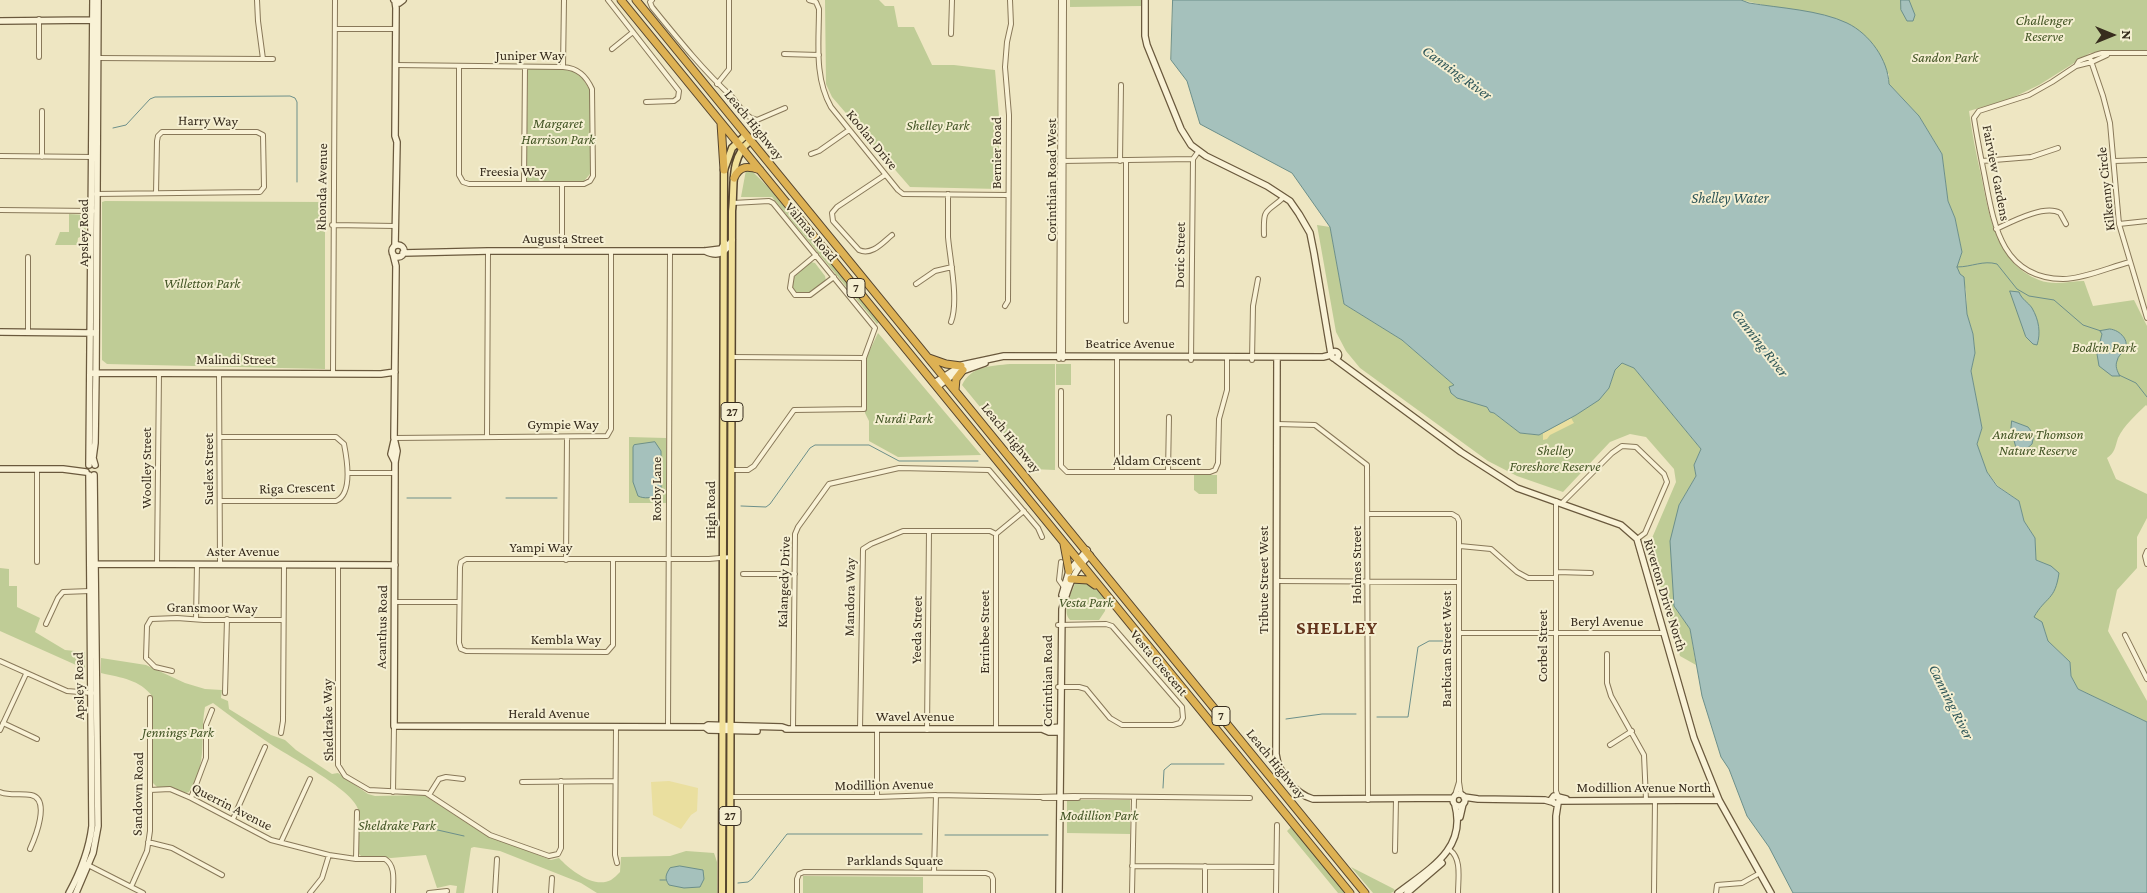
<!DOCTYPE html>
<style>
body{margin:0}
#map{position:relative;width:2147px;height:893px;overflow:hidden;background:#eee6c2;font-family:"Crimson Pro",serif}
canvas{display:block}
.north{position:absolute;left:2087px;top:10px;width:50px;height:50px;-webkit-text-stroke:4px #f5efd2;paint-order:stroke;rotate:90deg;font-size:14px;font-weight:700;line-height:20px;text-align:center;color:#382d1e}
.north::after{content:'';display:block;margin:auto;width:18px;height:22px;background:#382d1e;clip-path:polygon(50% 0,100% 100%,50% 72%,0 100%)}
</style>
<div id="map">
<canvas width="2147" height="893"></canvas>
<div class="north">N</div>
</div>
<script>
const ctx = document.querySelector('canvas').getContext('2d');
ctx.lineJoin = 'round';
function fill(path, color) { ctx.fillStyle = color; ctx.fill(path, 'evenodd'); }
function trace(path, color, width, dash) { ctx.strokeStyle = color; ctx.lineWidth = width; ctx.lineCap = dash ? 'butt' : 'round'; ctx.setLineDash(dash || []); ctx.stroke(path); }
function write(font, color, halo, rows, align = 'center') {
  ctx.font = font + ' "Crimson Pro",serif'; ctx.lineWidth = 4; ctx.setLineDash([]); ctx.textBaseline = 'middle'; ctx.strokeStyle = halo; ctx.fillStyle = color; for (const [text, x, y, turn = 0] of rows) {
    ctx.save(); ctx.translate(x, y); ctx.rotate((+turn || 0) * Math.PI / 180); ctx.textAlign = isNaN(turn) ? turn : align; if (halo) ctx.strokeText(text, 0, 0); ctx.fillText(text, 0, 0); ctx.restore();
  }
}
fill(new Path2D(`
 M825 0H879L885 6H894L898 27H914L932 65H954L995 70 999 116V189L910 187 832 97 826 84Z
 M1070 0H1141V6L1070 7Z
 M1741 0H2147V50L2090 53 2039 85 2010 99 1969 111C1972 133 1976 154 1981 175 1989 215 1996 263 2039 280 2054 286 2069 281 2084 281L2093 306 2134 300 2147 326V406L2146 405C2136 415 2124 425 2118 438 2115 447 2115 453 2107 458L2116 479 2147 494V518L2137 537V568L2117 590 2108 631 2147 701V722L2078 689 2071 676 2070 662 2048 641 2045 631 2033 617 2039 608 2050 566 2036 560 2035 538 2024 521 2019 501 1998 486 1987 472 1977 444 1982 428 1971 371 1975 353 1973 334 1967 314 1966 290 1957 267 1962 252 1955 218 1948 201 1942 154 1919 116 1889 84V74L1781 9Z
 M528 69H571L582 78 590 90V174L584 181H526Z
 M746 170 752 171 768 187 879 322 877 324 772 197H741Z
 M105 201 325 202V369L107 364 102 360V202Z
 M69 214 85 215 86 234 78 238 77 245H55L60 232H69Z
 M1317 225 1330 227 1344 304 1402 340 1454 385 1451 386 1487 407 1490 412 1494 413 1520 433 1539 435 1576 415 1599 399 1609 388 1615 370 1622 363 1634 368 1701 449 1694 465 1696 476 1679 505 1674 606 1690 629 1696 665 1680 656 1649 545 1676 482 1674 469 1646 437 1630 434 1610 442 1563 492 1517 476 1488 461 1360 368 1346 351 1336 332Z
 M811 262 815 263 825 276 826 281 809 294 795 293 792 288 794 277Z
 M878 333 981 455 898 457 869 441V421L865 413 866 358Z
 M1010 364H1055V470L1031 469 962 385C971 366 991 366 1010 364Z
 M1056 364H1071V385H1056Z
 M629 437 666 438V503H629Z
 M1194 475H1217V494H1199L1194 490Z
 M0 568 9 569V586H17V607L40 618 35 632 65 650 85 652V669L0 631Z
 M1076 581 1090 582 1106 600 1105 611 1099 620H1070C1061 610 1072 593 1076 581Z
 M101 658 146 665 185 683 205 689 222 690 221 698 228 701 229 709 271 735 285 740 296 750 332 774 338 773 368 794 375 796 424 795 482 833 551 860 559 858C570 870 594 889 611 880 614 878 617 875 620 872L621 857 670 856 686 851 714 853 717 862V893H597L581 883 500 851 474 847 471 848 464 893H456L457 886 450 885 437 888 426 855 391 858 361 856 358 853V809C352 789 288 756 269 743 250 730 231 717 213 703L205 707C199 740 209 760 189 792L186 793 171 787H157L152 782 153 697C139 679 122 678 101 673Z
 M1067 800H1130V834L1067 833Z
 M1292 826 1346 893H1338L1287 831Z
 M1351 867 1394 889 1395 891 1391 893H1373Z
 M803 876 923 877V893H803Z`), '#bfcc96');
fill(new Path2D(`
 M1571 418 1574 423 1550 435 1547 439 1543 440V433Z
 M669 781 698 788 697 811 691 815 681 829 653 815 651 782Z`), '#eadf9f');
const water = new Path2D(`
 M1173 0H1741L1749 3C1779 8 1820 10 1847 23 1870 34 1888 60 1889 84L1919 116 1942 154 1948 201 1955 218 1962 252 1957 267 1960 274 1964 277 1967 314 1973 334 1975 353 1971 371 1982 428 1977 444 1987 472 1997 486 2019 501 2024 521 2035 538 2036 560 2051 566 2059 573C2055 601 2046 596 2034 617L2042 622 2048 641 2070 662 2071 676 2078 689 2147 722V893H1793L1769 847 1747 816 1729 769 1721 757 1702 696 1690 629 1674 606 1670 541 1679 505 1696 476 1694 465 1701 449 1634 368 1622 363 1615 370 1609 388 1599 400 1576 415 1539 435 1520 433 1494 413 1490 412 1487 407 1457 398 1451 393 1449 387 1454 385 1402 340 1344 304 1330 227 1292 173 1200 124 1187 81 1171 60Z
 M1901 0H1909L1915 15 1913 21H1907L1901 10Z
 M2010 291 2019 292C2022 300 2028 302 2032 308 2039 320 2041 333 2037 345L2033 344 2026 337Z
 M2110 329C2120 330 2131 341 2124 351 2121 354 2118 356 2117 361 2115 366 2117 371 2120 376H2112L2099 366 2097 354 2102 334 2100 331Z
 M2012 421 2028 427 2034 435 2032 444 2024 451 2016 448 2011 429Z
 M655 442 661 451V490L658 495C652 498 644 499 638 496L633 482V447L634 445Z
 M680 866 703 870 704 879 700 887 684 888 669 885C664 878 666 874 670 868Z`);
fill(water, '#a5c1bc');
trace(water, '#6c8f8a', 1);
trace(new Path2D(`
 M113 128 126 125 150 99 155 97 290 96 295 98 297 102V182
 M1957 267C1972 267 1983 260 1997 264L2017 289 2029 296 2054 300 2083 325 2101 331
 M2119 375 2136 383 2147 397
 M407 498H451
 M506 498H557
 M741 506 766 507 770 504 810 448 815 445H869L899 461H978
 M1377 717H1408L1418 647 1429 641H1450
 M1286 719 1322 714H1356
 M1163 788 1164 770 1171 764H1224
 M398 821 464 836
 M945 835H1048
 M660 880H666
 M738 883 748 882 752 879 787 834H922`), '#6c8f8a', 1);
const street = new Path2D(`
 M608 0 679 91 678 98 674 101 646 102
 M652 0 650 2 652 7C678 39 702 69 732 97 740 106 745 118 757 120L785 108
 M809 0 816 2 819 9C819 42 814 77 831 107L898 190 903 194 1008 195
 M39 19V57
 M335 29H396
 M951 34 952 0
 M612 49 633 32
 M784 54 819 55
 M97 58 263 59 258 21 257 0
 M2090 58 2103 96 2110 123 2119 224 2147 318
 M263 59H273
 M395 65 563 67C578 68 586 76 592 89L593 176 590 181 584 184H469L463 182 459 175V67
 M2076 66 2092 62 2107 55
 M563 67 564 0
 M717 84 729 69V0
 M811 154 819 151 849 130
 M0 156 93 157
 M42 157V111
 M1062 161 1193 159
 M1120 161 1121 85
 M1982 161 2031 157 2058 148
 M2114 161 2147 160
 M885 175 837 207 832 213 833 221 859 250C872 256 883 242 892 235
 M524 183 525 67
 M562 184V251
 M96 194 260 192 264 187 263 135 257 132H162L158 136 157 141 156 193
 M948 194C948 208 948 223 948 237 950 260 959 301 951 322
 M0 210 93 211
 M2119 224 2147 221
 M332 225 396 226
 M1996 229C2011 222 2045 204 2060 213L2066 224
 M1264 235C1263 206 1266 214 1284 197
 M816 255 792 275 790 288 795 295H810L834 277
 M28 257V333
 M2130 262C2110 267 2083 279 2063 279 2002 278 1994 226 1985 178 1981 158 1977 138 1974 118L1979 111 2029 95 2052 82 2076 66 2079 61 2095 55 2102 53H2147
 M916 284 935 271 952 267
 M1005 306 1008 301 1009 115 1005 67 1007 42 1011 24 1010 0
 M1126 321V161
 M1117 356V472
 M731 357 864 358
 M1059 359 1061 0
 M1063 359 1064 0
 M1191 360 1193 159 1198 152
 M1252 360 1253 306 1258 279
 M219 373 220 564
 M333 373 335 0
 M1061 391V466L1067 472H1210L1215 470 1218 463 1219 419 1227 390V357
 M1277 424 1315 425 1367 465 1368 800
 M487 436 488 251
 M394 438 607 436 611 429V252
 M732 470H748L754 466 794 410 864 409V358L875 328 773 203 769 201 733 203
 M1168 472 1169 417
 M348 473H395
 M220 501H336C353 494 347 459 344 444L336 437H220
 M1556 501V791L1558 796
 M1562 503 1612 453 1622 446 1636 447 1664 474 1667 482 1645 533 1637 539
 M1368 514H1452L1457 517 1459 521V782L1461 795
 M996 534V729
 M1460 546 1491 549 1517 572 1528 578H1556
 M2147 551 2145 556 2147 564
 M566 560 567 437
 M613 560V645L607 652 466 651 461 649 459 643 460 567 461 562 466 559H709L731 557
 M37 562V469
 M1061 562 1059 580 1064 587
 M157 564 159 373
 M338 565V765L345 776 369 790 426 793 490 835 549 856 558 854 561 848V781
 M1557 572 1591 573
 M743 574H795
 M1276 581 1459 582
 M395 602H459
 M196 619 197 564
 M46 624 58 598 63 592 90 591
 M1459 633H1664
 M2125 635 2147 679
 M1607 654V683L1611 696 1644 755 1646 800
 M0 661 67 691 92 693
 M172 671 155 667 146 658 147 626 151 619 177 618 204 620H283
 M1058 687H1079L1086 689 1110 718 1122 725H1173L1180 723 1183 718 1182 707 1112 626 1106 624 1058 625
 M225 693 227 619
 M3 723 37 739
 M668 726 670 251
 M616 727 615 855 617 863
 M793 729 795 534 798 527 829 484 899 468 989 470 1038 528 1042 537
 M860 729 863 549 871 544 903 531H990L996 534 1024 511
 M0 730 26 674
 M927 730 929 531
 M281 733 283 721 284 565
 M1610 745 1632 731
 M522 782 615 781
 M150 790 170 789 191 798 271 840 329 855 356 859H385C396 866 393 881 393 893
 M0 792C10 796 21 793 31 795 51 799 35 838 30 849
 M393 792 394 726
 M429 795 439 779 446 777 463 779
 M1455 795 1459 782
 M730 797H877L936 795 1038 797 1073 796 1250 798
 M877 797V730
 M191 798 206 758V725L212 710
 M1043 798H1078
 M233 819 265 747
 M148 842 172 848 222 875
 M281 842 310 779
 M1450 850C1462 859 1458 879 1458 893
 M1395 851 1396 799
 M356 859 357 812
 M86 864 143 893
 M1132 866 1276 867
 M934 872 936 795
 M131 887 147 851 150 831V698
 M310 893 322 878 329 855
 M429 893 447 891
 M495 893 497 859
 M551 893 552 878
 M797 893V879L799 874 804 872 986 873 991 875 993 879V893
 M1132 893 1134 798
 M1205 893V866
 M1276 893 1277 825
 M1654 893 1655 800
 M1716 893 1717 885 1742 883 1760 873`);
const secondary = new Path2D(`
 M394 0 399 3 403 0
 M1145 0V36L1147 45 1181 129 1191 145 1206 156 1267 186 1290 201 1299 214 1310 233 1314 253 1331 354
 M395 1 396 8 395 136 397 142 395 245
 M0 21 95 20
 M392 251a6 6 0 1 1 12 0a6 6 0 1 1-12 0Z
 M705 251C719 258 726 252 732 240
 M403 253 488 251H705L721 249 725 243
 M393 254 396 266 394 438 397 451 395 462 394 726 705 727 708 725 782 727 788 729
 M0 332 93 333
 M1331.5 355a3.5 3.5 0 1 1 7 0a3.5 3.5 0 1 1-7 0Z
 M1277 357 1276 754C1278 772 1295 794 1313 799L1453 798
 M1335 359 1461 452 1517 488 1621 525 1637 539 1694 738 1719 800 1771 893
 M92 373 381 374 395 372
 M934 383 962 365 1004 356 1323 357 1331 355
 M937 387 954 374 985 363
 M394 441 391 454 395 462
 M89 465 93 0
 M95 465 93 458 95 443 96 373 98 0
 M0 469H63L86 472
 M92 564 395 565
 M1062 595 1069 571 1087 550
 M705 727 709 730 757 731
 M786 729H1042L1060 727
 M1042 729 1049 732H1060
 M1453 800a6 6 0 1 1 12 0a6 6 0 1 1-12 0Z
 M1464 797 1478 799 1545 800 1552 802
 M1559 801 1719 800
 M1554 803 1551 800 1554 796 1566 799
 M1460 817 1463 804
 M69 893C81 871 89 851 92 826L89 475
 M76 893 93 853 98 826 94 475
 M1059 893 1062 609C1068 588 1073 570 1090 555
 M1398 893C1429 869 1467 849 1455 805
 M1407 893 1442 863
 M1556 893V816L1558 803`);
const primary = new Path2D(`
 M722 893 724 170 732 148 746 135
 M730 893 732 211C735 185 729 158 750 141`);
const highway = new Path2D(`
 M621 0 1350 893
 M636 0 1365 893
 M721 123 724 170
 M734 178C740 165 748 166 760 170
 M929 358 946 364 961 366
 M955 390 956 379 963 370
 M1064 544 1069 571
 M1071 579 1088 580 1095 585`);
trace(street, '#887859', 6);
trace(secondary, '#6a593d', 8);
trace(primary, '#56452e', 9);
trace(highway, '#56452e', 9);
trace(street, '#f9f2d6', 4);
trace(secondary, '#f9f2d6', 5.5);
trace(primary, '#f1e09a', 6);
trace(highway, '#ddb153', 7);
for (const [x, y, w] of [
 [856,288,18],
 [732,412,22],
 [1221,716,18],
 [730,816,22]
]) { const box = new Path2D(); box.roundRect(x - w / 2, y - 9.5, w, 19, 4); ctx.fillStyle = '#f5efd2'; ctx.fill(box); trace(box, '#382d1e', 1); }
write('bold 12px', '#382d1e', null, [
 ["7",856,288],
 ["27",732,412],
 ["7",1221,716],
 ["27",730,816]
]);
write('italic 14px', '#425424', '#f5efd2', [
 ["Challenger",2044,21],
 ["Reserve",2044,37],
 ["Sandon Park",1945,58],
 ["Margaret",558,124],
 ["Harrison Park",558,140],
 ["Shelley Park",938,126],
 ["Willetton Park",202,284],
 ["Bodkin Park",2104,348],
 ["Nurdi Park",904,419],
 ["Andrew Thomson",2038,435],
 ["Nature Reserve",2038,451],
 ["Shelley",1555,451],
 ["Foreshore Reserve",1555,467],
 ["Vesta Park",1086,603],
 ["Jennings Park",178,733],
 ["Modillion Park",1099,816],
 ["Sheldrake Park",397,826]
]);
write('14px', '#382d1e', '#f5efd2', [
 ["Juniper Way",530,56],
 ["Harry Way",208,121,1],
 ["Leach Highway",754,125,51],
 ["Koolan Drive",872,140,51],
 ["Bernier Road",997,153,-90],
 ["Freesia Way",513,172],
 ["Fairview Gardens",1996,173,79],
 ["Corinthian Road West",1052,180,-90],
 ["Rhonda Avenue",322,187,-89],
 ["Kilkenny Circle",2106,189,-96],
 ["Valmae Road",811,232,50],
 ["Apsley Road",84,233,-90],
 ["Augusta Street",563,239],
 ["Doric Street",1180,255,-89],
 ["Beatrice Avenue",1130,344],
 ["Malindi Street",236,360],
 ["Gympie Way",563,425],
 ["Leach Highway",1011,438,51],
 ["Aldam Crescent",1157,461],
 ["Woolley Street",147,468,-90],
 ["Suelex Street",209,469,-90],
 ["Riga Crescent",297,488,-2],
 ["Roxby Lane",657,489,-90],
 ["High Road",711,510,-90],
 ["Yampi Way",541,548],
 ["Aster Avenue",243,552],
 ["Holmes Street",1357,565,-90],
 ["Tribute Street West",1264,580,-90],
 ["Kalangedy Drive",784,582,-88],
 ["Riverton Drive North",1665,595,73],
 ["Mandora Way",850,597,-89],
 ["Gransmoor Way",212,608,1],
 ["Beryl Avenue",1607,622],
 ["Acanthus Road",382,627,-89],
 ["Yeeda Street",917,630,-89],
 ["Errinbee Street",985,632,-90],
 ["Kembla Way",566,640],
 ["Corbel Street",1543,646,-90],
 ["Barbican Street West",1447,649,-90],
 ["Vesta Crescent",1159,663,50],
 ["Corinthian Road",1048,681,-90],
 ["Apsley Road",79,686,-91],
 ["Herald Avenue",549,714],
 ["Wavel Avenue",915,717],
 ["Sheldrake Way",328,720,-91],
 ["Leach Highway",1276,764,51],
 ["Modillion Avenue",884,785,-1],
 ["Modillion Avenue North",1644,788],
 ["Sandown Road",138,794,-89],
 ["Querrin Avenue",232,807,27],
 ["Parklands Square",895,861]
]);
write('italic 15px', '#2d5557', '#f5efd2', [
 ["Canning River",1457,73,36],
 ["Shelley Water",1730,198],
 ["Canning River",1760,343,52],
 ["Canning River",1951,702,63]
]);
ctx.letterSpacing = '1px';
write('bold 19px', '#64351d', '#f5efd2', [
 ["SHELLEY",1337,628]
]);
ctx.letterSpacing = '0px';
</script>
